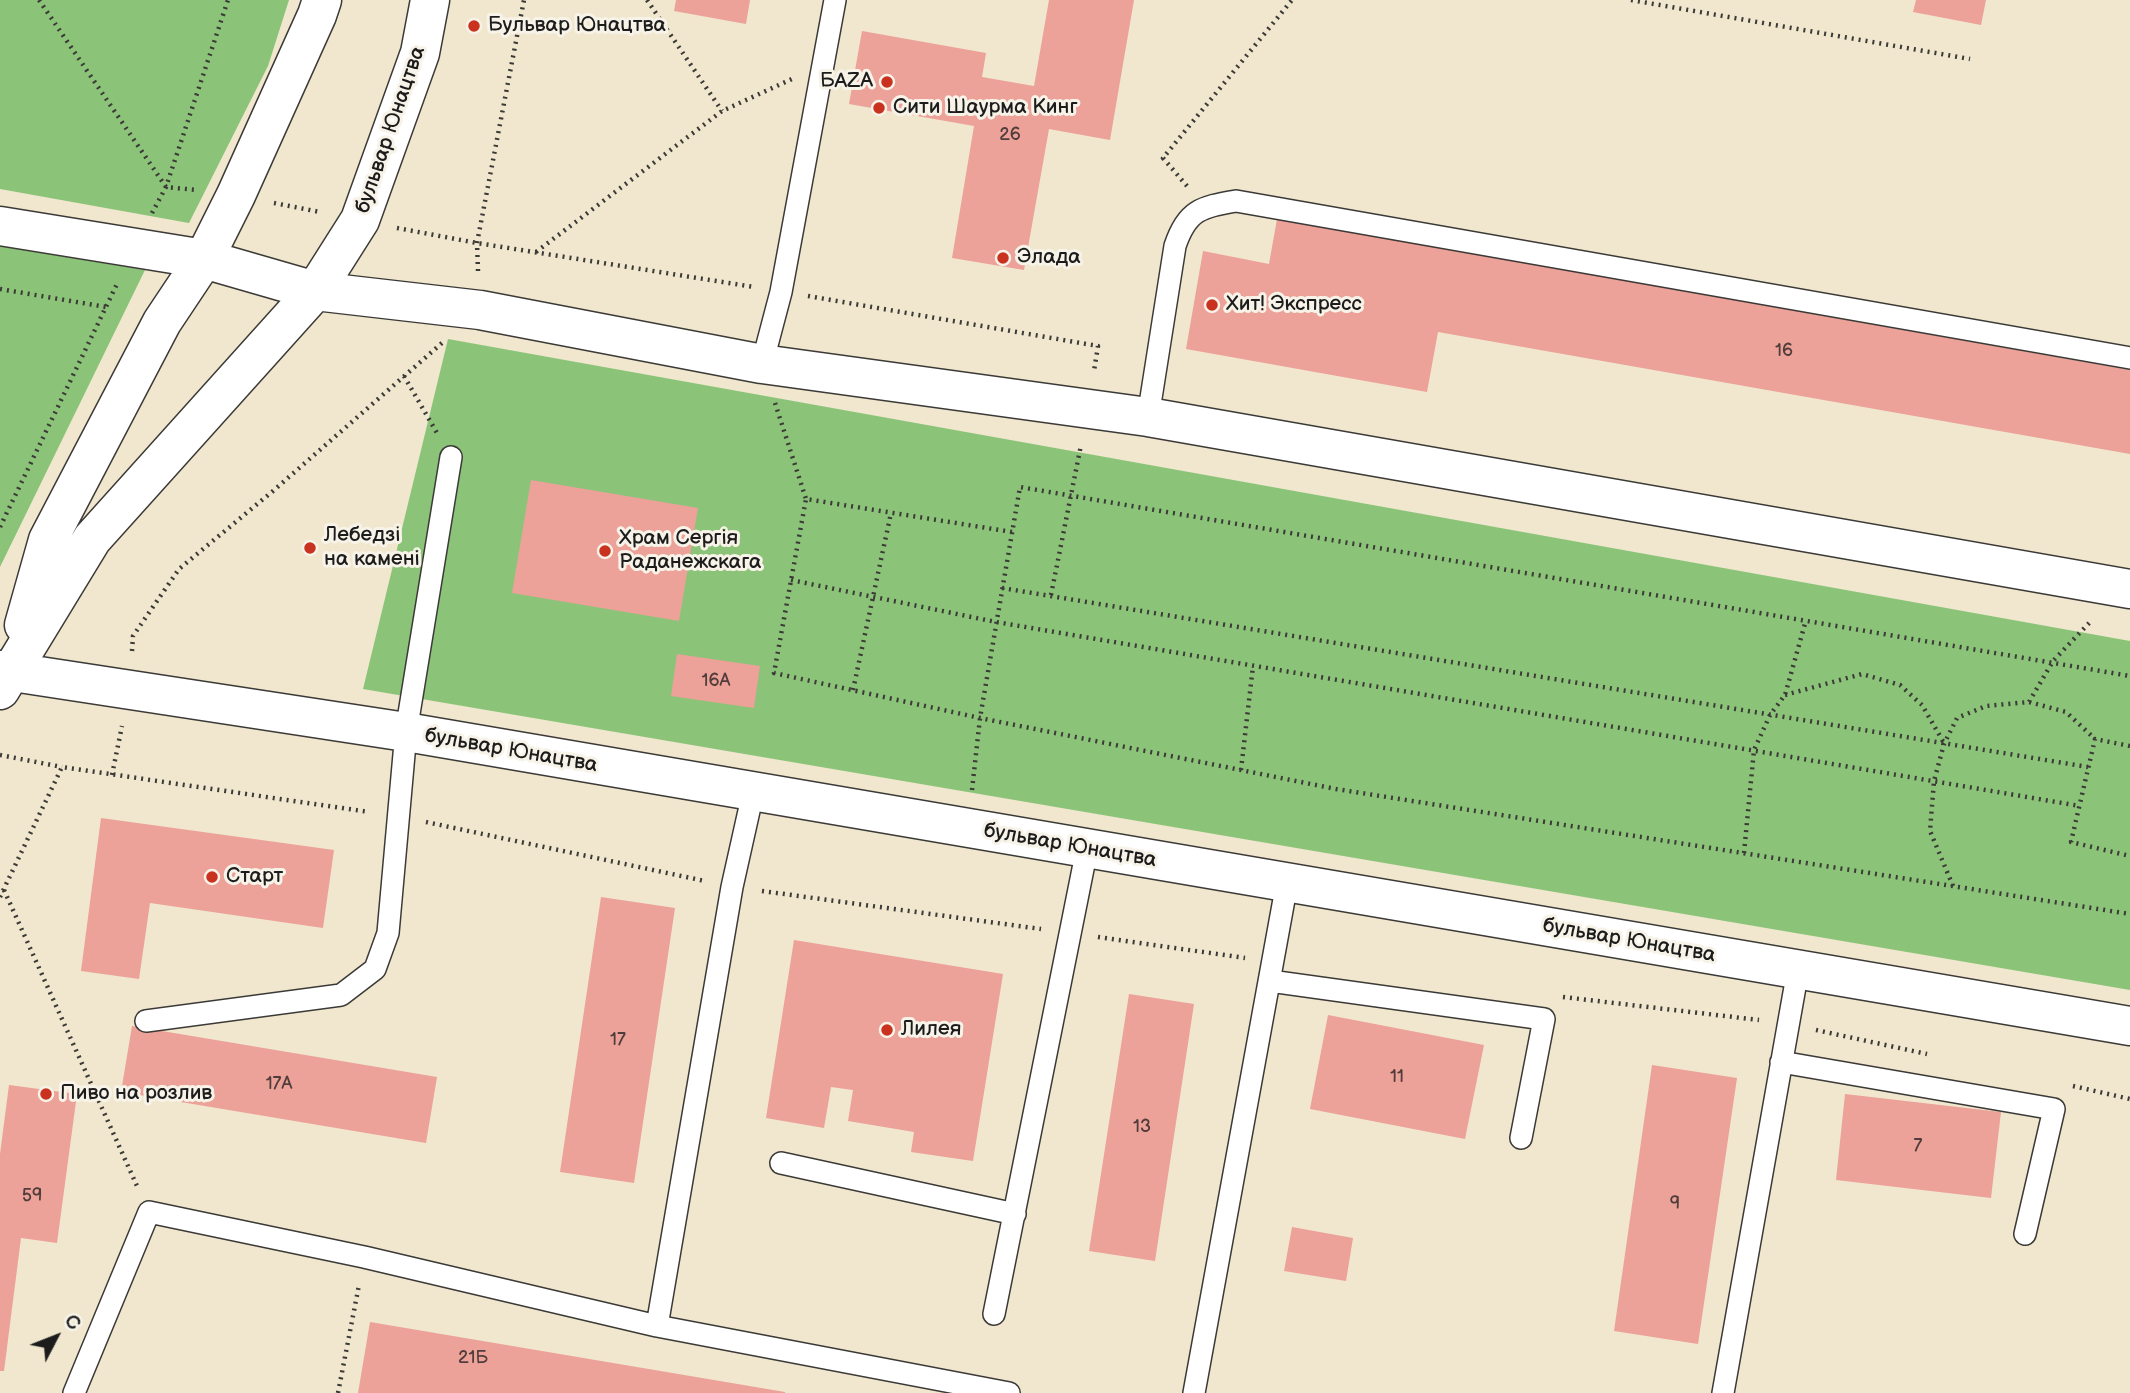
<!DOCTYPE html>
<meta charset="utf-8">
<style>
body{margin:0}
#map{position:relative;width:2130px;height:1393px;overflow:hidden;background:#f0e7ce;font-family:"Balsamiq Sans",sans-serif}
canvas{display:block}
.north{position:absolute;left:21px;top:1302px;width:70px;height:70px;-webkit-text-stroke:5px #f7f3e8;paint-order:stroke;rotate:48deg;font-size:19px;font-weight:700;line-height:28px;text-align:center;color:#1c1c1c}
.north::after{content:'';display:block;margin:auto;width:24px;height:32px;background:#1c1c1c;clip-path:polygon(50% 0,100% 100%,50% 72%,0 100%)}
</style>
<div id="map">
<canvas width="2130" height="1393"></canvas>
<div class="north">С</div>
</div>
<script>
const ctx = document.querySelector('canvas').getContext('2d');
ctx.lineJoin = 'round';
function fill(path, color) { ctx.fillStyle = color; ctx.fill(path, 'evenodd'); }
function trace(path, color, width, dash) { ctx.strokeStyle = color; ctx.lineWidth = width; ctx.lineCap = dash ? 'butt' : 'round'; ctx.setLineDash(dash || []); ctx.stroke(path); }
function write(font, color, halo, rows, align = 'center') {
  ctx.font = font + ' "Balsamiq Sans",sans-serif'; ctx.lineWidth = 6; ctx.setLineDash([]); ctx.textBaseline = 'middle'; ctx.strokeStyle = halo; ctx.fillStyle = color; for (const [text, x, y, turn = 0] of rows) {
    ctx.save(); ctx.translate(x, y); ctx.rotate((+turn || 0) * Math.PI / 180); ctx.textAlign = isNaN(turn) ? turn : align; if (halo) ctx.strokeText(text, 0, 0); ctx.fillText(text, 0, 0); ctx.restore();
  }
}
fill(new Path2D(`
 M0 0H289L268 66 189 223 0 189Z
 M0 246 145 270 0 567Z
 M448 339 2130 641V990L363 689Z`), '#8bc478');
fill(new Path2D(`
 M676 0H750L746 24 674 11Z
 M1049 0H1134L1110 140 1049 129 1024 270 952 258 974 126 849 104 862 31 986 53 982 77 1034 86Z
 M1916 0H1986L1981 25 1913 12Z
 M1277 219 2130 370V454L1438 332 1427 392 1186 349 1203 251 1269 264Z
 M531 480 698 508 679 621 512 593Z
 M677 654 760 666 754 708 671 696Z
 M101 818 334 850 323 928 150 903 139 979 81 971Z
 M601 897 675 908 634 1183 560 1172Z
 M794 940 1003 974 973 1161 911 1152 914 1132 848 1121 853 1090 831 1087 824 1128 766 1118Z
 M1129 994 1194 1004 1155 1261 1089 1251Z
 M1328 1015 1484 1045 1465 1139 1310 1109Z
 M132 1026 437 1077 426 1143 121 1092Z
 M1652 1065 1737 1078 1698 1344 1614 1331Z
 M9 1085 77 1094 57 1243 21 1238 4 1371H0V1154Z
 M1845 1094 2001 1112 1991 1198 1836 1180Z
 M1292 1227 1353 1238 1346 1281 1284 1271Z
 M370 1322 785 1392V1393H358Z`), '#eca199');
const lane = new Path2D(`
 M762 364 781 292 835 0
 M1148 417 1175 246C1187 210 1201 207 1236 201L2130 358
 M1270 981 1544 1019 1521 1138
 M146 1021 341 995 375 969 388 933 406 732 451 457
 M1781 1062 2054 1109 2025 1234
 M781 1163 1015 1214
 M994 1314 1087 849
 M657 1326 732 887 753 793
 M74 1393 149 1212 364 1257 657 1326 1009 1393
 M1194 1393 1287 883
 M1723 1393 1798 970`);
const secondary = new Path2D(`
 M0 226 204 259 315 291 480 310 762 364 1148 417 2130 589
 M24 625 48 540 162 322 204 259 236 195 317 15 322 0
 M0 670 406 732 2130 1026
 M0 690 92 539 315 291 360 220 420 53 430 0`);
trace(lane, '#3c3a37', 24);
trace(secondary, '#3c3a37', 41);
trace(new Path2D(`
 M39 0 166 187 196 190
 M647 0 722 111
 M1631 0 1970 59
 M1187 186 1163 158 1292 0
 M274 203 320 212
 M152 213 166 187 228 0
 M397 228 477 243 754 287
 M536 252 722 111 792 79
 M478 271 477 243 524 0
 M0 289 106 307
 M808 296 1098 346 1094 371
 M404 376 437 433
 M775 403 806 499
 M0 527 117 284
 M1012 532 806 499 774 673 980 718 1336 789 2130 914
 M791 580 996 622 2080 806
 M1002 588 2088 767
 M1051 595 1081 445
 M132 651 133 636 179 569 273 491 442 343
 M853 690 891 513
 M1785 695 1862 674 1900 685 1922 705 1944 743
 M2029 702 2053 661 2091 621
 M2130 746 2095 739 2071 842 2130 856
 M0 755 62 767
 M1241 770 1253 666
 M112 775 122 726
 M972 790 980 718 1020 487 2130 676
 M426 822 705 881
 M1744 853 1754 750 1770 715 1785 695 1806 620
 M1953 886 1930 831 1934 781 1944 744 1957 718 1986 706 2029 702 2066 712 2095 739
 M4 890 137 1186
 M762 891 1041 929
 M0 897 62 767 369 812
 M1098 937 1245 958
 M1563 997 1759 1020
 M1816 1030 1927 1054
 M2073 1086 2130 1099
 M338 1393 359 1285`), '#3c3a37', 4.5, [2, 5]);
trace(lane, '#fff', 21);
trace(secondary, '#fff', 38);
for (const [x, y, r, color] of [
 [474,26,7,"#c8321e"],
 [887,82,7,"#c8321e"],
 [879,108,7,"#c8321e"],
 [1003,258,7,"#c8321e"],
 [1212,305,7,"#c8321e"],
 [310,548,7,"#c8321e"],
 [605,551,7,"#c8321e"],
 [212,877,7,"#c8321e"],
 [887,1030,7,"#c8321e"],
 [46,1094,7,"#c8321e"]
]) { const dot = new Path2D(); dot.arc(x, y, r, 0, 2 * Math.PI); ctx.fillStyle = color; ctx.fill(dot); trace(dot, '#f7f3e8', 2.5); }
write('18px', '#503d3b', null, [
 ["26",1010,135],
 ["16",1784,351],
 ["16А",716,681],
 ["17",618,1040],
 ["11",1397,1077],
 ["17А",279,1084],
 ["13",1142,1127],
 ["7",1918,1146],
 ["59",32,1196],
 ["9",1675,1204],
 ["21Б",473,1358]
]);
write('21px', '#1c1c1c', '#f7f3e8', [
 ["Бульвар Юнацтва",488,26],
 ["БАZA",873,82,"right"],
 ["Сити Шаурма Кинг",893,108],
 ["Элада",1017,258],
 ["Хит! Экспресс",1226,305],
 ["Лебедзі",324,536],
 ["на камені",324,560],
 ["Храм Сергія",619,539],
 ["Раданежскага",619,563],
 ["Старт",226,877],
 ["Лилея",901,1030],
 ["Пиво на розлив",60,1094]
], 'left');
write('21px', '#1c1c1c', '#f7f3e8', [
 ["бульвар Юнацтва",391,130,-71],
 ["бульвар Юнацтва",511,751,10],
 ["бульвар Юнацтва",1070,846,10],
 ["бульвар Юнацтва",1629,941,10]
]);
</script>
